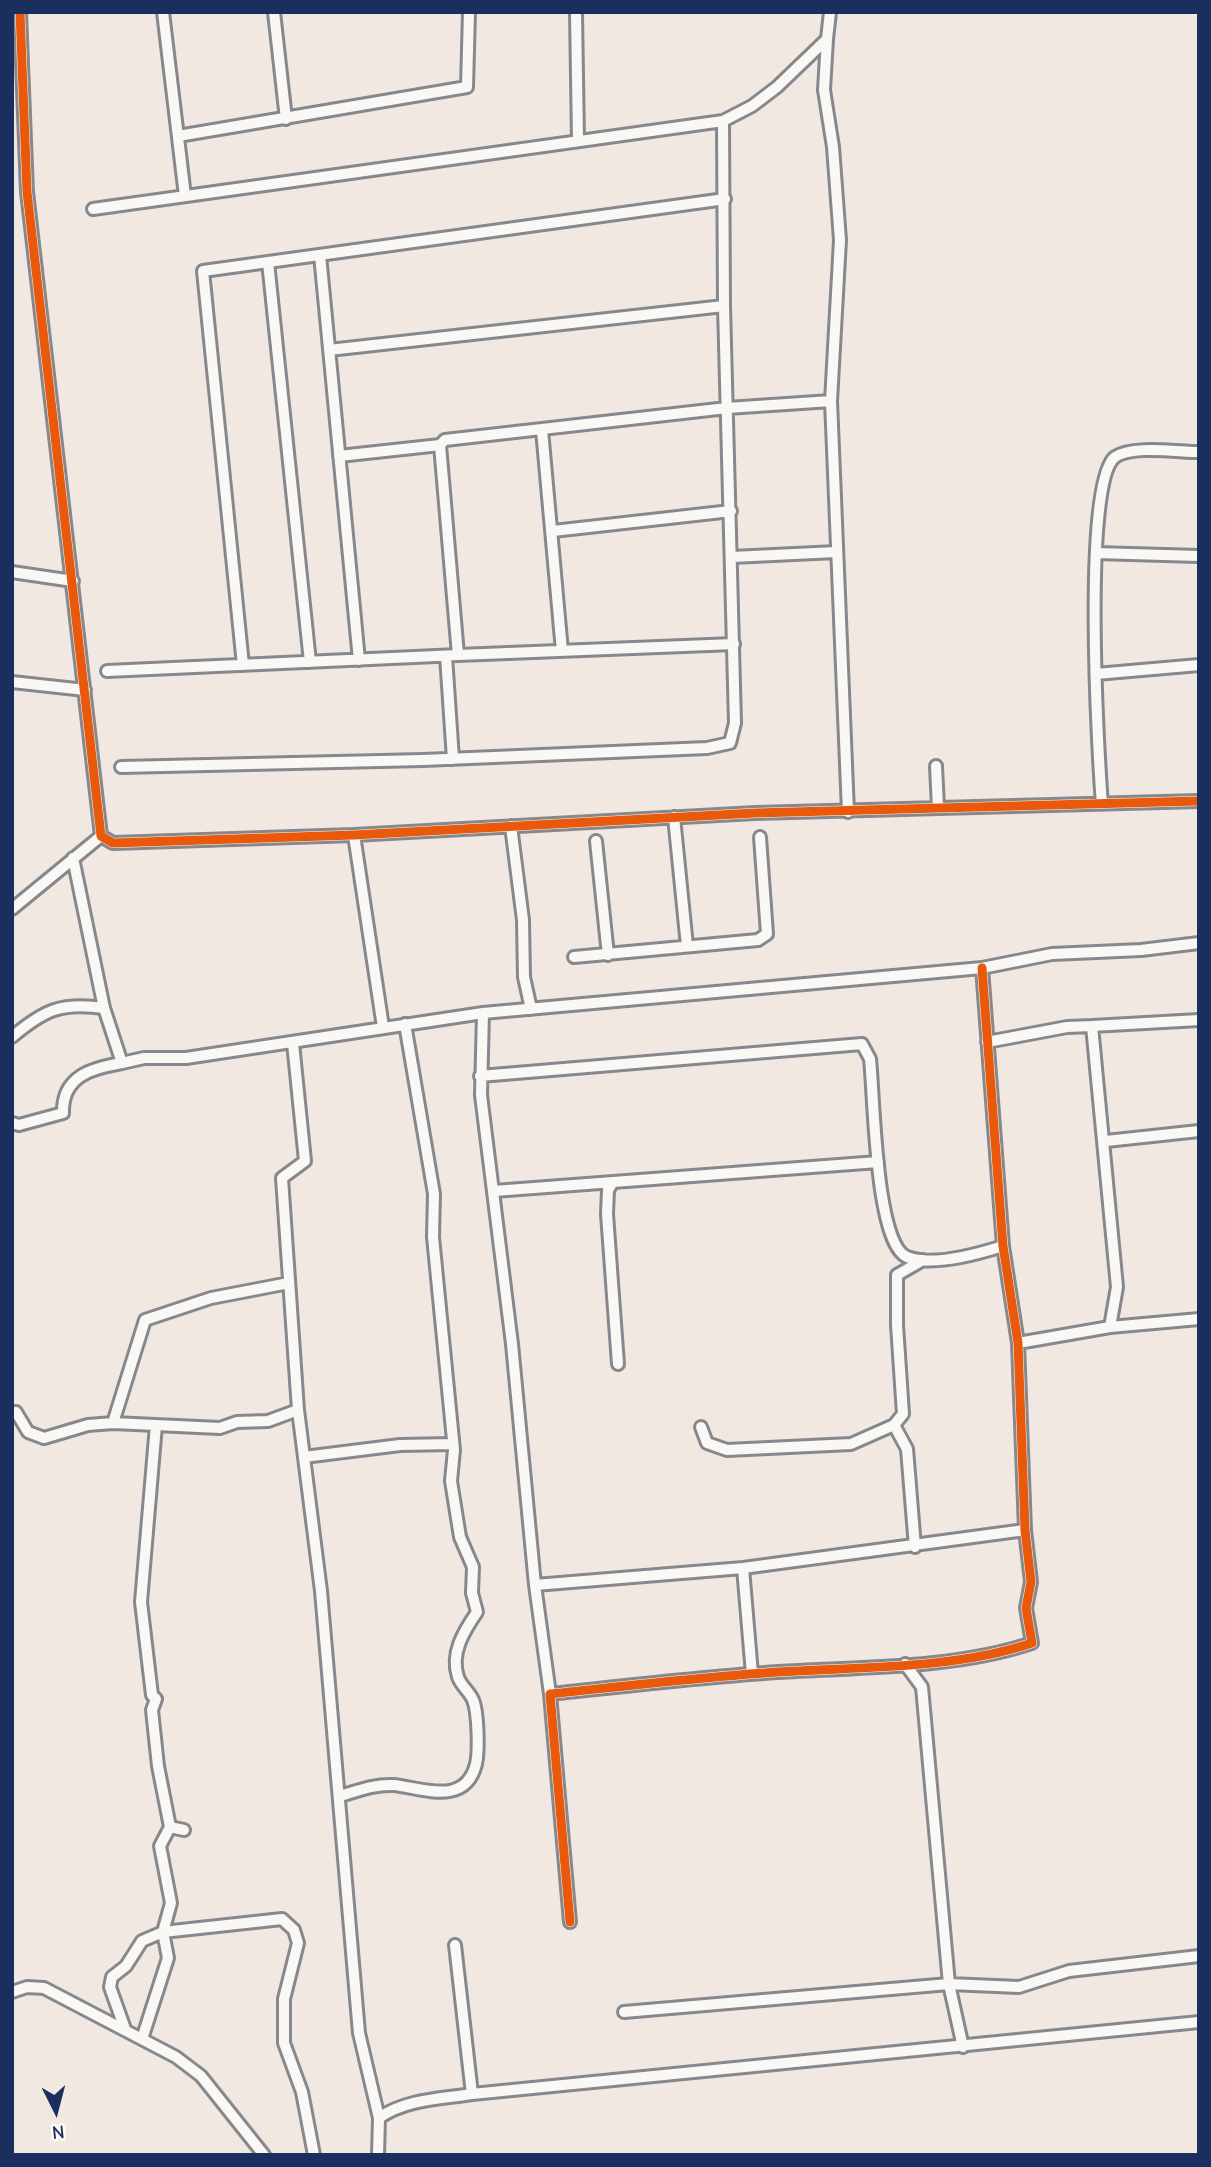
<!DOCTYPE html>
<style>
body{margin:0}
#map{position:relative;width:1211px;height:2167px;overflow:hidden;background:#f1e9e1;font-family:"Comic Neue",sans-serif}
canvas{display:block}
.frame{position:absolute;inset:0;border:14px solid #1b2f5e;pointer-events:none}
.north{position:absolute;left:21px;top:2076px;width:70px;height:70px;-webkit-text-stroke:5px #fdfcf7;paint-order:stroke;rotate:174deg;font-size:19px;font-weight:700;line-height:28px;text-align:center;color:#1b2f5e}
.north::after{content:'';display:block;margin:auto;width:24px;height:32px;background:#1b2f5e;clip-path:polygon(50% 0,100% 100%,50% 72%,0 100%)}
</style>
<div id="map">
<canvas width="1211" height="2167"></canvas>
<div class="frame"></div>
<div class="north">N</div>
</div>
<script>
const ctx = document.querySelector('canvas').getContext('2d');
ctx.lineJoin = 'round';
function trace(path, color, width, dash) { ctx.strokeStyle = color; ctx.lineWidth = width; ctx.lineCap = dash ? 'butt' : 'round'; ctx.setLineDash(dash || []); ctx.stroke(path); }
const minor = new Path2D(`
 M20 12 27 192 101 836 113 843 354 835 755 813 1199 801
 M163 12 185 196
 M274 12 286 119
 M576 12 578 140
 M827 39 824 90 833 147 840 240 831 401 848 812
 M178 136 467 87 469 12
 M93 209 723 121 752 106 777 87 827 39 830 12
 M320 255 359 660
 M268 262 310 662
 M329 350 724 306
 M542 430 562 651
 M339 456 440 445
 M553 531 731 511
 M1096 553 1199 556
 M732 557 836 552
 M12 572 73 581
 M734 644 458 655 440 445 445 440 727 408 831 401
 M446 656 453 759
 M243 665 203 271 725 199
 M107 671 458 655
 M1096 674 1199 665
 M12 682 85 690
 M936 766 938 808
 M121 767 423 760 707 748 730 743 735 723 724 306 723 121
 M1102 804C1098 754 1082 482 1115 457 1132 445 1178 452 1199 452
 M674 817 687 946
 M511 826 523 920 524 977 531 1009
 M354 835 383 1027
 M596 841 608 955
 M73 858 104 1008 122 1063 144 1058H186L483 1013 982 968 1052 954 1141 950 1199 943
 M12 909 101 836
 M574 957 758 940 767 934 760 837
 M483 1013 481 1095 512 1344 535 1585 550 1694
 M1092 1026 1199 1020
 M12 1037C44 1010 61 1002 104 1008
 M987 1042 1067 1027 1092 1026 1117 1287 1110 1327
 M293 1043 305 1161 282 1178 298 1410 321 1591 359 2033 379 2118
 M480 1076 862 1044 870 1059C874 1094 875 1244 907 1257 933 1267 978 1254 1003 1246
 M12 1123 19 1125 63 1113C62 1076 92 1068 122 1063
 M1106 1141 1199 1131
 M613 1182 608 1190 607 1214 618 1364
 M494 1191 878 1162
 M1018 1343 1110 1327 1199 1319
 M12 1412H16L28 1432 44 1438 88 1425 113 1423 220 1428 237 1422 268 1421 298 1410
 M113 1423 145 1320 211 1298 289 1283
 M894 1425 907 1449 915 1547
 M701 1427 707 1443 727 1450 851 1444 894 1425 903 1414 897 1325V1275L923 1260
 M304 1457 400 1445 453 1444
 M743 1568 752 1674
 M535 1585 743 1568 1025 1530
 M905 1664 922 1687 949 1984 963 2047
 M340 1796C357 1791 375 1784 393 1785 420 1787 465 1808 476 1764 479 1751 478 1712 473 1700 469 1691 461 1686 458 1677 450 1653 464 1631 477 1612L472 1593 473 1567 460 1537 451 1481 454 1450 433 1237 434 1194 405 1024
 M170 1827 184 1830
 M570 1922 550 1694C626 1686 702 1677 778 1672 860 1667 955 1669 1032 1643L1026 1608 1031 1582 1025 1530 1018 1343 1003 1246 982 968
 M455 1945 472 2094
 M12 1992 27 1987 44 1988 176 2057 201 2076 264 2155
 M624 2012 949 1984 1019 1987 1069 1971 1199 1956
 M125 2029 110 1987 112 1977 126 1966 142 1941 163 1932 282 1919 294 1930 298 1943 284 1999V2043L302 2092 314 2155
 M142 2039 168 1958 163 1932 171 1903 160 1846 170 1827 158 1766 152 1710 156 1699 152 1695 141 1602 156 1425
 M378 2155 379 2118C406 2099 441 2099 472 2094L1199 2022`);
trace(minor, '#87888d', 16);
trace(minor, '#faf8f5', 10);
trace(new Path2D(`
 M20 12 27 192 101 836 113 843 354 835 755 813 1199 801
 M570 1922 550 1694C626 1686 702 1677 778 1672 860 1667 955 1669 1032 1643L1026 1608 1031 1582 1025 1530 1018 1343 1003 1246 982 968`), '#e8590c', 9);
</script>
